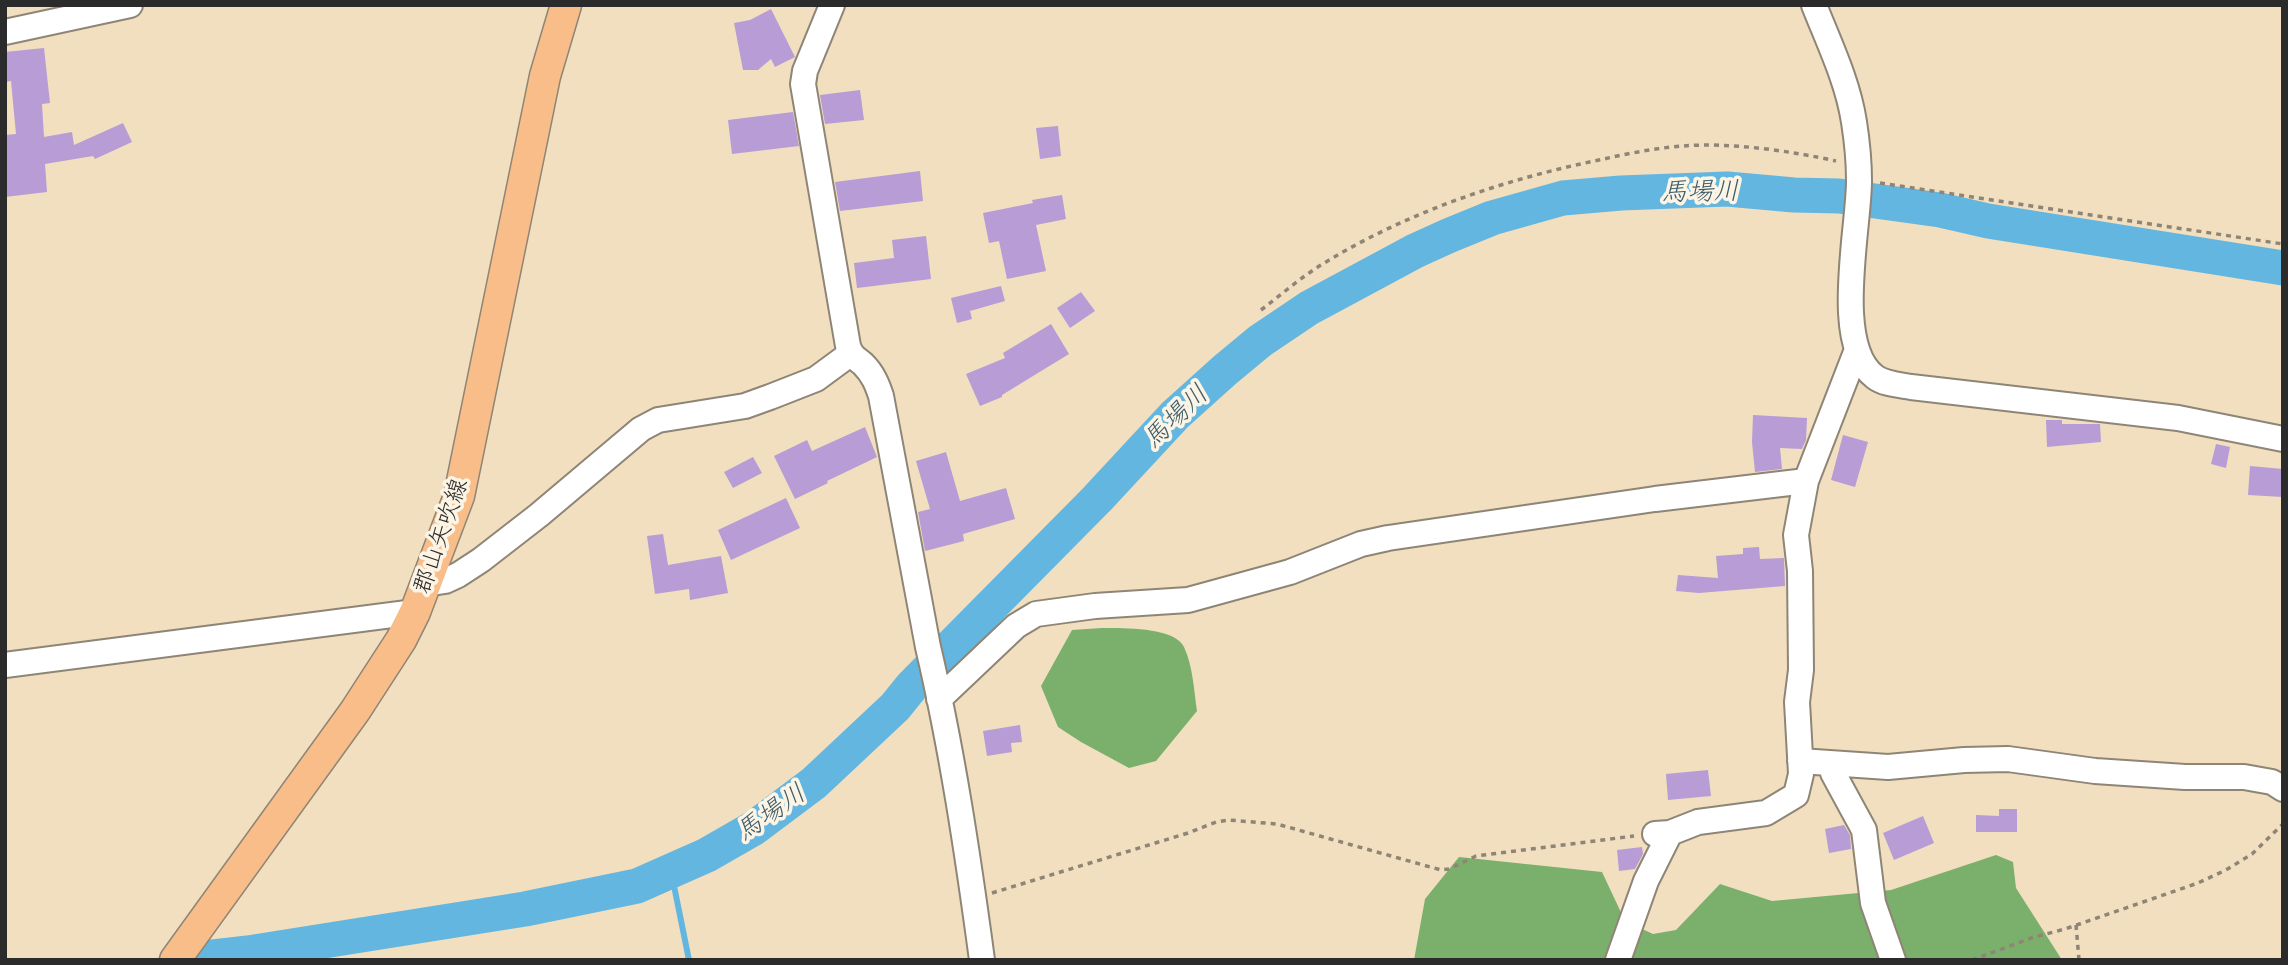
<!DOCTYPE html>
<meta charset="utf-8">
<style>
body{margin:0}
#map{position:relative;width:2288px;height:965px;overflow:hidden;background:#f1dfc0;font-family:Delius,sans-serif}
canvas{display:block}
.frame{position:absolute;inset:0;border:7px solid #2b2b2b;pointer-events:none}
</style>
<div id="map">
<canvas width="2288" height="965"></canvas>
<div class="frame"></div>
</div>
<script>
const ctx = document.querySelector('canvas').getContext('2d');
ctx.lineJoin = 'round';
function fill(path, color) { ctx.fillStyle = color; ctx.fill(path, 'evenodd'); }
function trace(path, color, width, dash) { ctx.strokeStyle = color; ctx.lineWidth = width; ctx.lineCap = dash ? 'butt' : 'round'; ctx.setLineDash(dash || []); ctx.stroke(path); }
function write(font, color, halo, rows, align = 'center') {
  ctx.font = font + ' Delius,"Klee One",sans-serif'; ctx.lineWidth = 7; ctx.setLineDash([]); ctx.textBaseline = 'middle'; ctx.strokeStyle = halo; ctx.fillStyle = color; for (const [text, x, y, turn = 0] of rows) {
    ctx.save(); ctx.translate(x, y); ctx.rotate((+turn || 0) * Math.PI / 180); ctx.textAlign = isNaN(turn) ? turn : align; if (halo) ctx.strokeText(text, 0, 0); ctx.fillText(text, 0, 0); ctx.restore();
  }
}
fill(new Path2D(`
 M1102 628C1122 628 1175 627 1184 647 1193 666 1194 691 1197 711L1156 761 1129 768 1081 742 1058 727 1041 686 1072 630Z
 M1996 855 2013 862 2016 888 2062 960H1414L1425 899 1459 857 1602 872 1625 921 1653 934 1676 930 1720 884 1772 901 1891 890Z`), '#7ab06c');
trace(new Path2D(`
 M671 871 689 960`), '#63b6df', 6);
trace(new Path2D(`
 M187 960 248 953 525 909 637 886 707 855 754 828 814 783 895 707 912 686 1097 499 1175 415 1225 370 1260 341 1309 308 1415 251 1448 236 1492 218 1563 198 1621 193 1727 189 1794 195 1839 196 1940 210 1988 221 2283 268`), '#63b6df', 35);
fill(new Path2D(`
 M771 9 795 57 775 67 771 59 758 70H743L734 23 750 20Z
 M44 48 50 103 42 104 44 137 72 132 74 145 123 123 132 142 95 159 93 156 45 164 47 192 5 197V135L16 134 11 81 5 82V52Z
 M860 90 864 120 825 124 820 95Z
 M793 112 799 146 732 154 728 120Z
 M1058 126 1061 156 1040 159 1036 128Z
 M920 171 923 201 840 211 835 182Z
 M1062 195 1066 219 1036 225 1046 271 1007 279 999 241 989 243 983 213 1033 203 1032 200Z
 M926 236 931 279 857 288 854 263 894 258 892 240Z
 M1001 286 1005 301 970 311 972 319 957 323 951 298Z
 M1081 292 1095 311 1070 328 1057 308Z
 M1051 324 1069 354 1002 395V397L980 406 966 374 1005 358 1003 353Z
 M1753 415 1807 418 1806 440 1802 449 1780 448 1782 469 1755 472 1752 442Z
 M2046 420H2062V424H2100L2101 442 2047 447Z
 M865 427 877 457 827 481 828 483 795 499 774 456 807 440 812 451Z
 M1843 435 1868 442 1855 487 1831 480Z
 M2216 444 2230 447 2226 468 2211 464Z
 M946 452 960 501 1006 488 1015 519 963 534 964 541 925 551 918 512 930 509 916 461Z
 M753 457 762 473 733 488 724 472Z
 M2250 466 2283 469V497L2248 495Z
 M786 498 800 528 731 560 718 530Z
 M663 534 668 565 721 556 728 593 690 600 689 589 655 594 647 536Z
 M1759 547 1760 559 1784 558 1785 586 1699 593 1676 591 1678 575 1718 578 1716 556 1743 554V548Z
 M1020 725 1022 742 1011 743 1012 752 987 756 983 731Z
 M1708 770 1711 796 1668 800 1666 774Z
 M1999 809H2017V832H1976V815L1999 816Z
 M1923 816 1934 843 1894 860 1883 833Z
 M1844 825 1850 835 1851 849 1829 853 1825 829Z
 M1642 847 1643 854 1635 869 1619 871 1617 850Z`), '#b79cd5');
const minor = new Path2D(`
 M832 5 805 71 803 84 848 346C851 356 856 358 863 364 873 374 877 384 881 396L928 647C952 749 968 856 982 960
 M1814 5C1829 43 1848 82 1854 122 1857 141 1859 162 1859 181 1859 229 1832 345 1875 377 1884 384 1900 385 1911 387L2178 418 2283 439
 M5 32 130 5
 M425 584 445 581 458 575 481 560 539 515 641 429 658 420 745 406 770 397 816 379 850 354
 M5 665 415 612
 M939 699 1016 626 1036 614 1095 606 1188 600 1290 572 1361 544 1388 538 1655 499 1806 481
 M1800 761 1888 767 1964 760 2008 759 2095 771 2185 777H2244L2272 782 2283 789
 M1831 764 1833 773 1864 830 1873 903 1893 960
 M1655 834 1670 833 1698 822 1766 813 1796 795 1801 774 1797 702 1801 670 1800 571 1796 535 1806 481 1856 352
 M1618 960 1646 881 1670 833`);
const major = new Path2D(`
 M175 960 355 711 401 640 415 612 459 496 545 76 566 5`);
trace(minor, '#8e8576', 28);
trace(major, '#8e8576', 33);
trace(new Path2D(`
 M1880 183 2283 244
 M1261 310C1281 295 1300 278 1321 265 1405 213 1502 180 1599 160 1626 154 1655 148 1683 146 1729 142 1791 151 1836 161
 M992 893 1188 833 1216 822 1229 820 1277 824 1441 870 1449 869 1476 856 1634 836
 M2076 925 2079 960
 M1972 960 2031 938 2065 929 2198 883 2226 870 2252 854 2283 824`), '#8e8576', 3.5, [5, 5]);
trace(minor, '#fff', 24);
trace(major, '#f8bd89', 30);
write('24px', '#2b2b2b', '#fcf5e5', [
 ["郡山矢吹線",441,536,-71]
]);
write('italic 26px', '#3f5c6a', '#fcf5e5', [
 ["馬場川",1700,192,-1],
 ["馬場川",1176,417,-44],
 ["馬場川",771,813,-35]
]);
</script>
